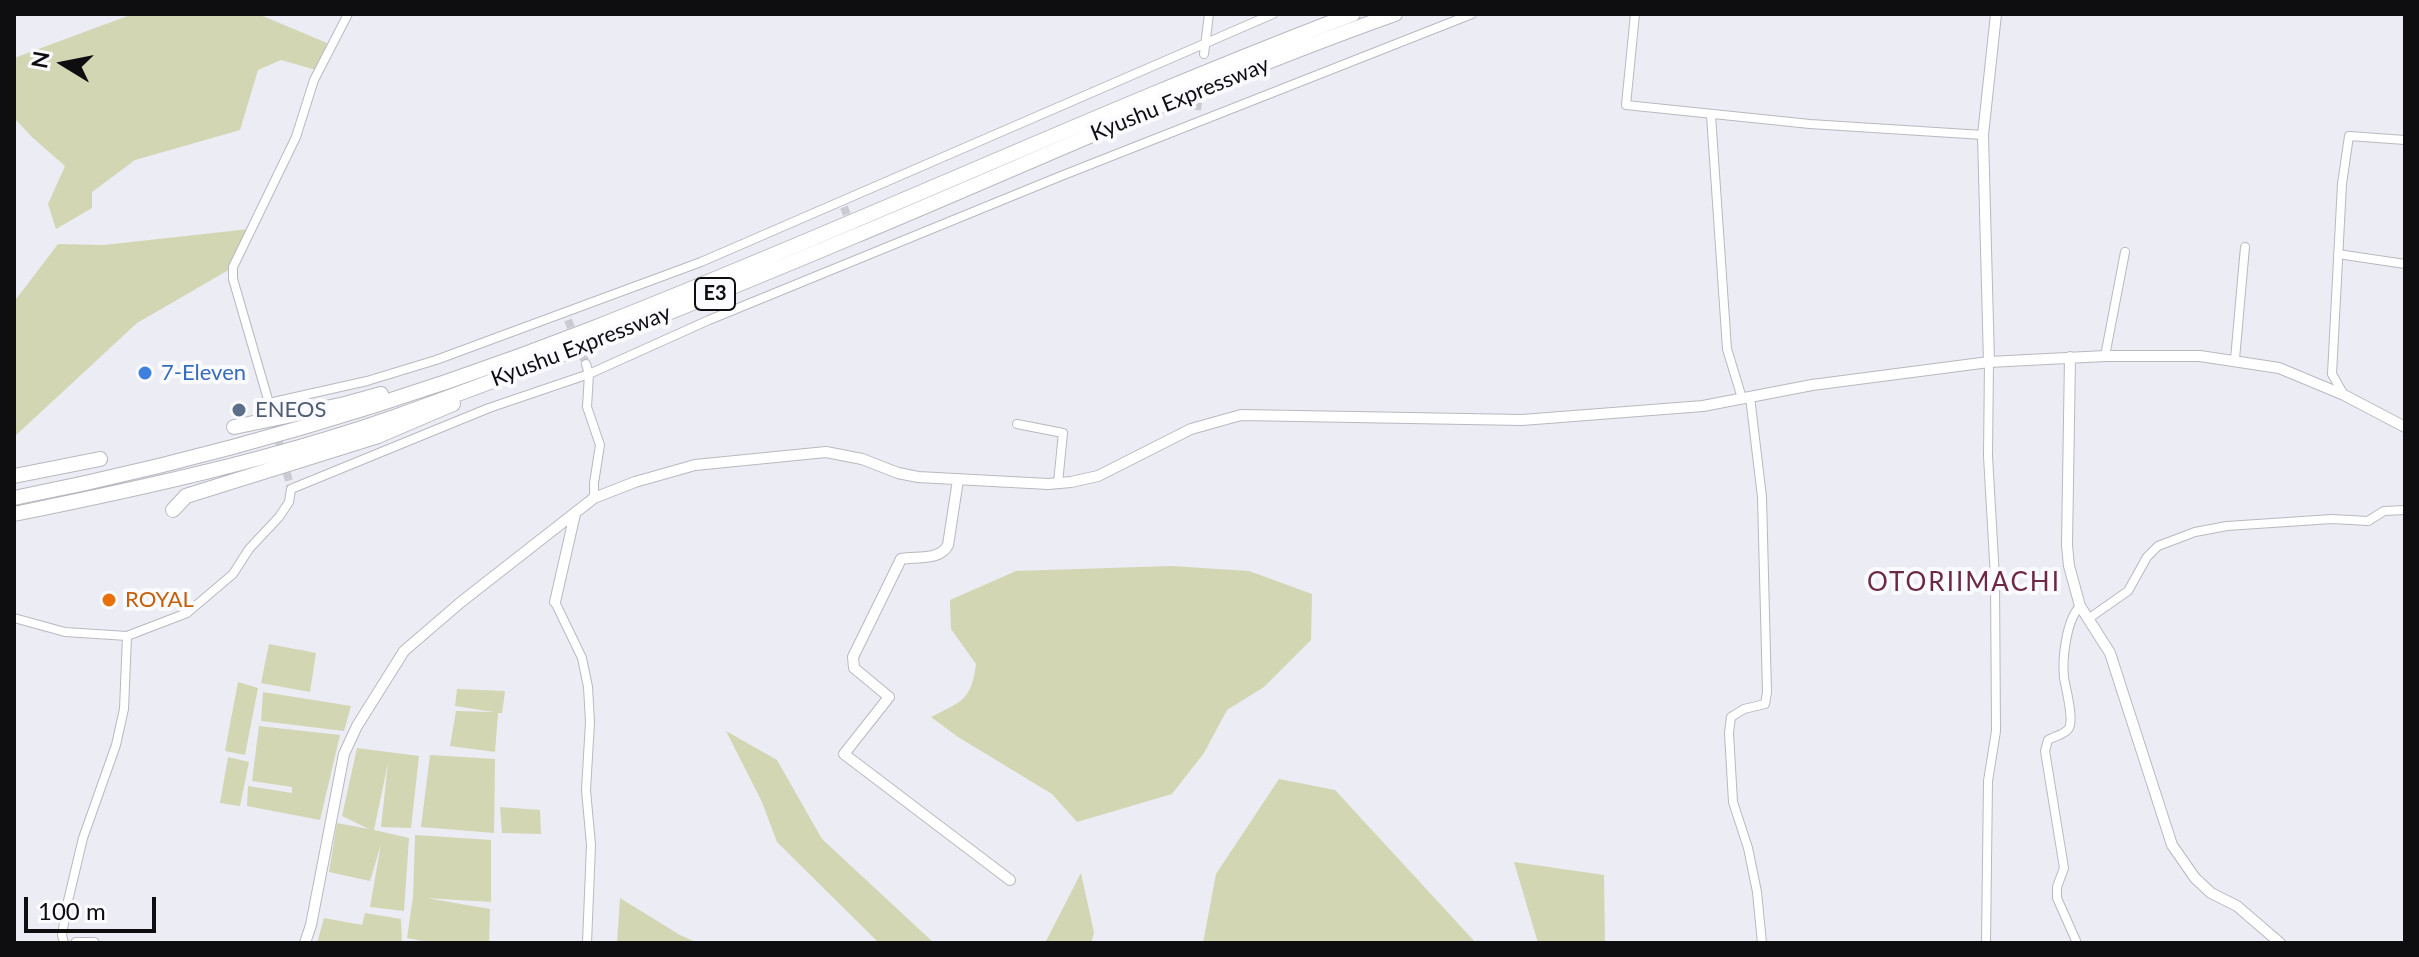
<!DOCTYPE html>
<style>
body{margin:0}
#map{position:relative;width:2419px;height:957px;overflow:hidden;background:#ececf4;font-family:Lato,sans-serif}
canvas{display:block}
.frame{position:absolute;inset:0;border:16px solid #0e0e10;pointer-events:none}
.north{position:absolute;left:24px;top:24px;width:80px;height:80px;-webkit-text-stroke:6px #fafaff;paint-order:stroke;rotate:280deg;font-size:22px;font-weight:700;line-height:32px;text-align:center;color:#0e0e10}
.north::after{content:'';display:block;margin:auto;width:28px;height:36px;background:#0e0e10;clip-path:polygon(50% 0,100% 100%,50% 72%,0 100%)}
.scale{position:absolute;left:24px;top:897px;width:132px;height:36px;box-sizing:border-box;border:4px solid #0e0e10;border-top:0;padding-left:10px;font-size:24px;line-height:28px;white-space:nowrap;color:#0e0e10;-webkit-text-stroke:6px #fafaff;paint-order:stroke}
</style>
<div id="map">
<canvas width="2419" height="957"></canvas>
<div class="frame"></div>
<div class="north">N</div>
<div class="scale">100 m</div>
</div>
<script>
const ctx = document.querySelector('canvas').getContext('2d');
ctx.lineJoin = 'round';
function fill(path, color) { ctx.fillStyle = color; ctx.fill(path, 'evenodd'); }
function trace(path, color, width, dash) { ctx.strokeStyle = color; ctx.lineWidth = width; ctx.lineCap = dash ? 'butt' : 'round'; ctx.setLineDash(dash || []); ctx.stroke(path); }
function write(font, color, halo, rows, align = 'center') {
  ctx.font = font + ' Lato,sans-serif'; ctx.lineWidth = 8; ctx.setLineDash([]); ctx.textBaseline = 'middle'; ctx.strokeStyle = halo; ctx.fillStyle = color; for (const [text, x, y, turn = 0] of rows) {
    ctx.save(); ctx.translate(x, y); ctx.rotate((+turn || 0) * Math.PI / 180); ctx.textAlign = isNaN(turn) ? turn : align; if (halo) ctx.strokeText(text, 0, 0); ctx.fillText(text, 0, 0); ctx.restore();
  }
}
fill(new Path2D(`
 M133 14H258L327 43 316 70 281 60 258 70 240 130 135 160 92 192V208L56 229 48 204 65 166 32 137 14 118V58Z
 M249 229 232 268 137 323 14 437V299L17 298 58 244 104 245Z
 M1171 566 1249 571 1312 594 1311 640 1264 687 1227 710 1204 753 1172 794 1077 822 1052 794 958 737 931 717C962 701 971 701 976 664L951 629 950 600 1016 571Z
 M269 644 316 653 310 692 261 683Z
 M238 682 258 688 245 755 225 751Z
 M457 689 505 691 502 713H498L495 752 450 746 456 711 494 712 455 706Z
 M263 692 351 706 344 731 261 721Z
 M259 726 340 735 320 820 247 806 248 786 292 793V787L252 781Z
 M726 731 777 760 822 839 934 943H879L777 842 762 802Z
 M357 748 419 756 411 828 381 827 388 763 374 830 409 838 404 911 370 907 381 844 370 881 329 872 337 823 369 829 342 816Z
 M430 755 495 759 494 833 421 827Z
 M228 757 249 762 240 806 220 803Z
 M1279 779 1335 790 1476 943H1203L1216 874Z
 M500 807 540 810 541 834 502 833Z
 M415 835 491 840V902L426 898 490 909 489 943H432L407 938 413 897Z
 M1514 862 1604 875 1605 943H1538Z
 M1081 873 1094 933 1091 943H1045Z
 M620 898 680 935 698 943H617Z
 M365 913 401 919 402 943H317L324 918 362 925Z`), '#d2d6b3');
trace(new Path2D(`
 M1197 110 1200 87
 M844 207 850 223
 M568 320 586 364
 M269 403 291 489`), '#cbcbd2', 8, [8, 4]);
const minor = new Path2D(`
 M348 14 314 80 296 137 233 267V279L269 403 367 381 436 360 701 262 1273 14
 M1635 14 1626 105 1810 124 1983 135
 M1204 54 1209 14
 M1711 115 1727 349 1742 398
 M2338 254 2405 264
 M2105 356 2125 252
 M2235 359 2245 247
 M586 364 589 374 587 407 600 445 594 483V498
 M2344 395 2332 374 2342 184 2349 136 2405 140
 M1750 397 1762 497 1767 692 1765 704 1744 709 1731 717 1729 733 1733 802 1748 848 1757 892 1762 943
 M1017 424 1063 433 1058 483
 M555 602 582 658 588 687 590 722 586 790 591 845 587 943
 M14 618 65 632 127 636 187 613 233 574 249 549 279 517 289 502 291 489 489 408 589 374 709 320 1061 176 1472 14
 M2088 619 2128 591 2147 557 2158 546 2195 532 2227 526 2332 519 2368 521 2384 511 2405 510
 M64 943 62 935 67 905 83 838 116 745 124 709 127 636
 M1986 943 1988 781 1996 731 1995 578 1988 456 1989 362
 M2077 943 2057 898V887L2064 868 2045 751 2048 740C2054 736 2065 735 2069 728 2074 719 2066 689 2064 678 2062 659 2066 621 2080 606`);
const tertiary = new Path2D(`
 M2070 357 2067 545 2069 566 2080 606 2110 653 2172 845 2195 878 2211 893 2237 906 2280 943
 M1989 362 1983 135 1996 14
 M958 480 948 545C940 561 916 556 901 559L853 657 854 668 889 697 844 754 1010 880
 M555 602 575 514
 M76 943H94
 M305 943 311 925 344 754 357 726 404 651 461 602 594 498 635 482 695 465 826 452 862 459 898 473 918 477 1048 484 1071 482 1098 476 1191 429 1241 415 1522 420 1703 406 1812 385 1989 362 2105 356H2200L2279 368 2344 395 2405 427`);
const motorway = new Path2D(`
 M234 427 345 404 381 394
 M14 476 100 459
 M14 498C211 459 404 402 591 329 847 229 1096 112 1353 14
 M173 510 186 496 378 436 453 404
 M14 514C142 488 271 460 394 417 549 362 703 300 855 236 1035 161 1212 79 1395 14`);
trace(minor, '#b8b9c0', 10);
trace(tertiary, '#b8b9c0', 12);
trace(motorway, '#b8b9c0', 16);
trace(minor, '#fff', 8);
trace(tertiary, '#fff', 10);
trace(motorway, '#fff', 14);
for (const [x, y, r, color] of [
 [145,373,8,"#3f7fe0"],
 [239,410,8,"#5c6f8a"],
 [109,600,8,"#e8710a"]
]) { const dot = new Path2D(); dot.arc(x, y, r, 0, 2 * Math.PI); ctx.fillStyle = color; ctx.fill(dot); trace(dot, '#fafaff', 3); }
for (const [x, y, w] of [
 [715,294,40]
]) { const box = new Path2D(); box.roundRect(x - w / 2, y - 16, w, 32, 6); ctx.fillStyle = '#fafaff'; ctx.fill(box); trace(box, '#0e0e10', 2); }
write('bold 20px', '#0e0e10', null, [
 ["E3",715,294]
]);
write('22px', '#0e0e10', '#fafaff', [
 ["Kyushu Expressway",1180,99,-22],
 ["Kyushu Expressway",581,346,-21]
]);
write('22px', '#366cbe', '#fafaff', [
 ["7-Eleven",161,373]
], 'left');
write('22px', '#4e5e75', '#fafaff', [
 ["ENEOS",255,410]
], 'left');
write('22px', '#c56008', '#fafaff', [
 ["ROYAL",125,600]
], 'left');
ctx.letterSpacing = '2px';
write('26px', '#6d2942', '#fafaff', [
 ["OTORIIMACHI",1964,583]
]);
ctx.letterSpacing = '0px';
</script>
